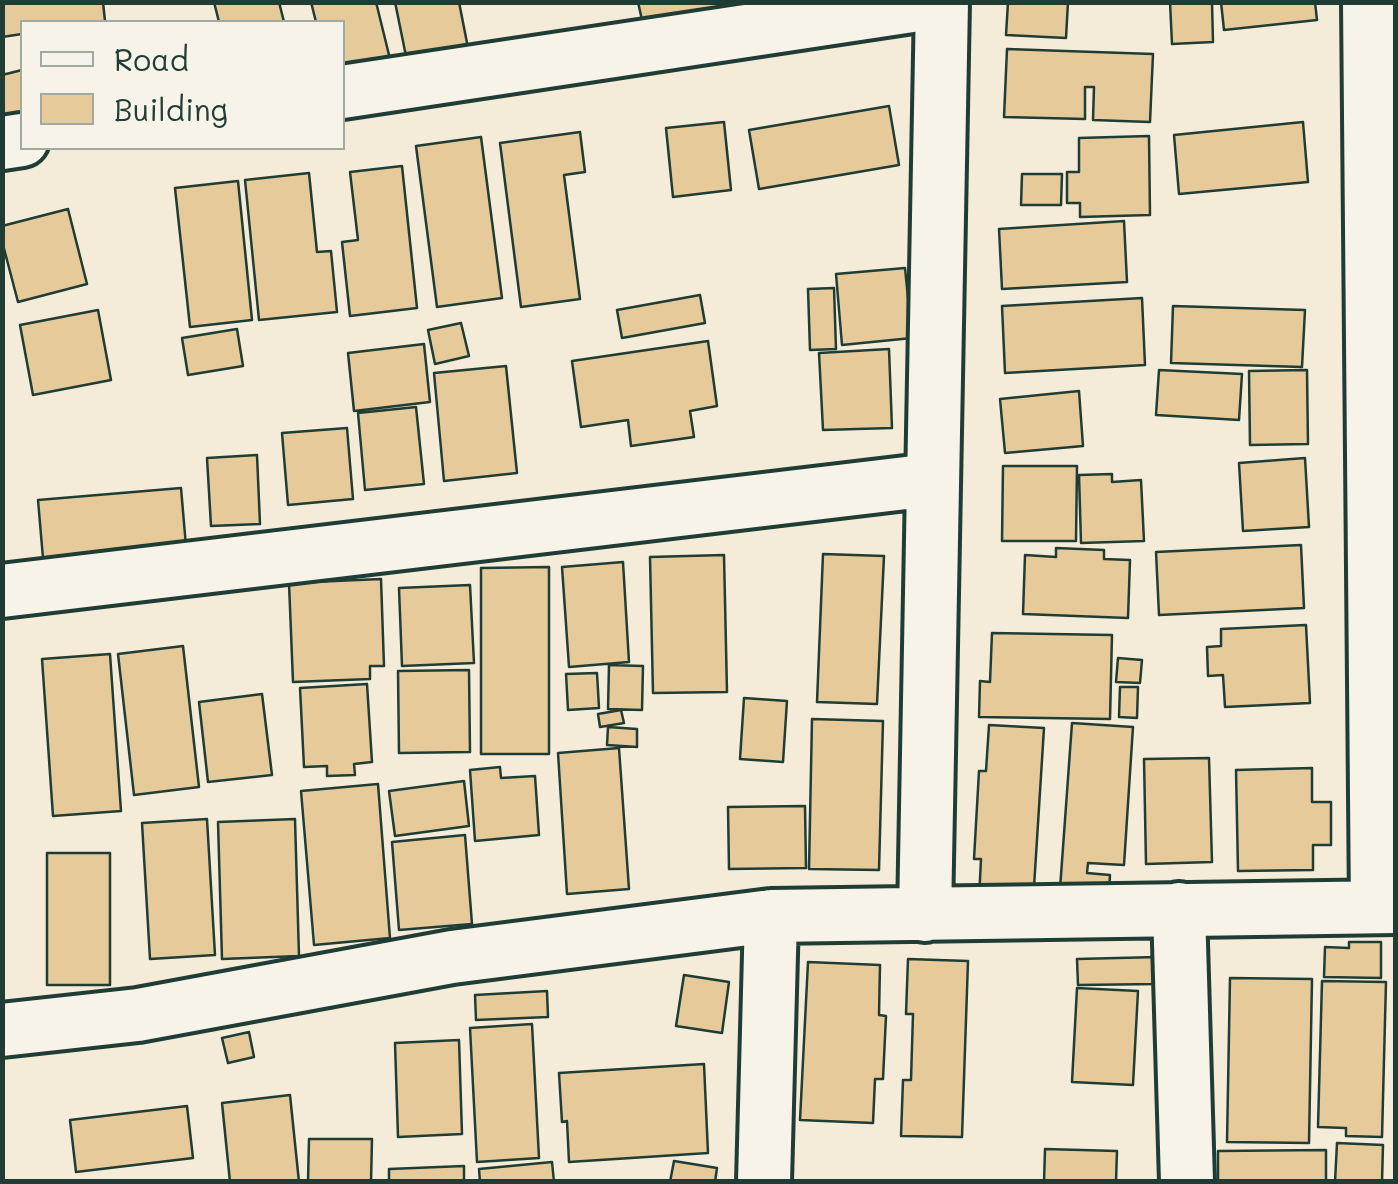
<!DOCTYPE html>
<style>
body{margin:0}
#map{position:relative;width:1398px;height:1184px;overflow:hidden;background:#f4ebd8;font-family:Mali,sans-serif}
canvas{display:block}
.frame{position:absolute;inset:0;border:5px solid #1f3d34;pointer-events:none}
.legend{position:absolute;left:20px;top:20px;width:325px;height:130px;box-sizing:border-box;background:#f7f3e8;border:2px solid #a1aaa0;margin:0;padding:12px 18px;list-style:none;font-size:30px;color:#1f3d34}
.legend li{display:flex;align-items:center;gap:20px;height:50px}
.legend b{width:50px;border:2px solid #a1aaa0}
</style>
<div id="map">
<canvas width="1398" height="1184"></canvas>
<div class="frame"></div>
<ul class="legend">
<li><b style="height:12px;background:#f7f3e8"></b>Road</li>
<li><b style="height:28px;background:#e6ca9a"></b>Building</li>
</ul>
</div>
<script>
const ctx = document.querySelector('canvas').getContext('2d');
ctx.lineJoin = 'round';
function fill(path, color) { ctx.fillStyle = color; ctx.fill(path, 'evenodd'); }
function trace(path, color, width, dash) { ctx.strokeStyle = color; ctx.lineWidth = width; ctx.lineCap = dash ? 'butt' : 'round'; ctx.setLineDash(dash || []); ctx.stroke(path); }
const building = new Path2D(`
 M2 2H103L105 21 22 22V34L2 37Z
 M214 2H279L284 22H219Z
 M311 2H376L391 63 342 76V22H316Z
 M395 2H459L468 48 407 61Z
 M638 2H720L722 11 644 29Z
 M1008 2H1068L1066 38 1006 35Z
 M1170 2H1212L1213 42 1172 44Z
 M1221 2H1315L1317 20 1224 30Z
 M1007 49 1153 54 1150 122 1093 120 1094 87H1085V119L1004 117Z
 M22 70V133L2 138V75Z
 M889 106 899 165 759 189 749 130Z
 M724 122 731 190 673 197 666 128Z
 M1303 122 1308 182 1179 194 1174 135Z
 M580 132 585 172 564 175 580 299 521 307 500 143Z
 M1149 136 1150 215 1080 217V203H1067V172H1079V138Z
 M481 137 502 298 437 307 416 146Z
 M402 166 417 308 350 316 342 242 358 240 350 172Z
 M309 173 317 252 331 251 337 312 259 320 245 180Z
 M1022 174H1062L1061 205H1021Z
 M238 181 252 320 190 327 175 188Z
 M68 209 87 284 18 302 2 241V226Z
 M1124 221 1127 282 1002 289 999 229Z
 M905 268 912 338 842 345 836 274Z
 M834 288 836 349 810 350 808 289Z
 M700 295 705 323 622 338 617 310Z
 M1142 298 1145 365 1005 373 1002 306Z
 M1173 306 1305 310 1302 367 1171 363Z
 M98 310 111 380 33 395 20 325Z
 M461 323 469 356 435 364 428 330Z
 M237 329 243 366 188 375 182 338Z
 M708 341 717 406 690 411 694 437 631 446 628 420 581 427 572 361Z
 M424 344 430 402 354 411 348 353Z
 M889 349 892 428 823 430 819 353Z
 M506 366 517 473 444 481 434 373Z
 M1159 370 1242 374 1239 420 1156 415Z
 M1307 370 1308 444 1250 445 1249 371Z
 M1079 391 1083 446 1005 453 1000 399Z
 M416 407 424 484 365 490 358 413Z
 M347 428 353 499 288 505 282 433Z
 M257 455 260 524 211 526 207 458Z
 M1305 458 1309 527 1243 531 1239 463Z
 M1003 466H1077L1076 541H1002Z
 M1112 474V482L1141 480 1144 541 1081 543 1079 475Z
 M181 488 187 558 44 570 38 500Z
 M1301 545 1304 608 1159 615 1156 552Z
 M1056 548 1104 550V559L1130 560 1128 618 1023 614 1025 555 1056 557Z
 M823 554 884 556 877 704 817 702Z
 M724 555 727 692 653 693 650 557Z
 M623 562 629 662 569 667 562 567Z
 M549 567V754H481V568Z
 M381 579 384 666H370V679L293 682 289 583Z
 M470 585 474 663 402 666 399 588Z
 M1306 625 1310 703 1225 707 1223 675 1208 676 1207 647 1221 646V629Z
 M992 633 1112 635 1110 719 979 717 980 681 990 682Z
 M183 646 199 787 134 795 118 654Z
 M110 654 121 811 53 816 42 659Z
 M1118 658 1142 660 1140 683 1116 682Z
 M609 665 643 666 642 710 608 709Z
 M469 670 470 752 399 753 398 671Z
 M597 673 599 708 568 710 566 674Z
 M367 684 372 762 354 764 355 775 327 776V766L304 767 300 688Z
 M1120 687H1138L1137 718 1119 717Z
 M262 694 272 775 208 782 199 702Z
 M744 698 787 701 783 762 740 759Z
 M621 710 624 723 600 727 598 714Z
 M812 719 883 721 879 870 809 869Z
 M1072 723 1133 727 1124 865 1088 863 1087 873 1110 875 1109 892 1060 889Z
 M989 725 1044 728 1033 903 979 899 981 859H974L979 771H986Z
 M608 727 637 729V747L607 745Z
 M619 748 629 889 567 894 558 753Z
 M1209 758 1212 862 1146 864 1144 759Z
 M500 767 501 778 535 776 539 835 475 841 470 770Z
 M1312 768V802H1331V845H1313V870L1238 871 1236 770Z
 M464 781 469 826 395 836 389 791Z
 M378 784 390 938 314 945 301 791Z
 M805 806 806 868 729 869 728 807Z
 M207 819 215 955 150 959 142 823Z
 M295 819 299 956 222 959 218 822Z
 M465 835 472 924 399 930 392 842Z
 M47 853H110V985H47Z
 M1349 942H1381V978L1324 977 1325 947 1349 948Z
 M1158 957 1157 984 1078 985 1077 959Z
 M908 959 968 961 962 1137 901 1136 903 1080H911L913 1014H906Z
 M808 962 880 965 879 1015 886 1016 883 1079H875L873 1123 800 1120Z
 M684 975 729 982 722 1033 676 1026Z
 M1230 978 1312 979 1309 1143 1227 1142Z
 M1322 981 1386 982 1382 1137 1346 1136V1128L1318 1127Z
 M1077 988 1138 991 1133 1085 1072 1082Z
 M547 991 548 1017 476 1020 475 995Z
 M532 1024 539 1158 477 1162 470 1028Z
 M249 1032 254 1057 228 1063 222 1038Z
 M459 1040 462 1134 398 1137 395 1043Z
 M704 1064 708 1153 569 1162 567 1121 562 1122 559 1073Z
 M290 1095 299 1182H230L222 1103Z
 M187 1106 193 1158 76 1172 70 1120Z
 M309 1139H372L371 1182H308Z
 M1337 1143 1383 1145 1382 1182H1335Z
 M1045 1149 1117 1151 1116 1182H1044Z
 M1326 1150V1182H1218V1151Z
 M674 1161 717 1168 715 1182H670Z
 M552 1162 554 1182H480L479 1169Z
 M464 1166V1182H389V1169Z`);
fill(building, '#e6ca9a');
trace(building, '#1f3d34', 2.5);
const minor = new Path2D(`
 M1369 2 1377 906
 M342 92 938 2
 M2 143 22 140
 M2 591 931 480
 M1179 909 1187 1182
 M925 915 942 2
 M2 1030 138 1015 452 957 771 916
 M764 1182 771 916 1396 907`);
trace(minor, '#1f3d34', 60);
trace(minor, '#f7f3e8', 52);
</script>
